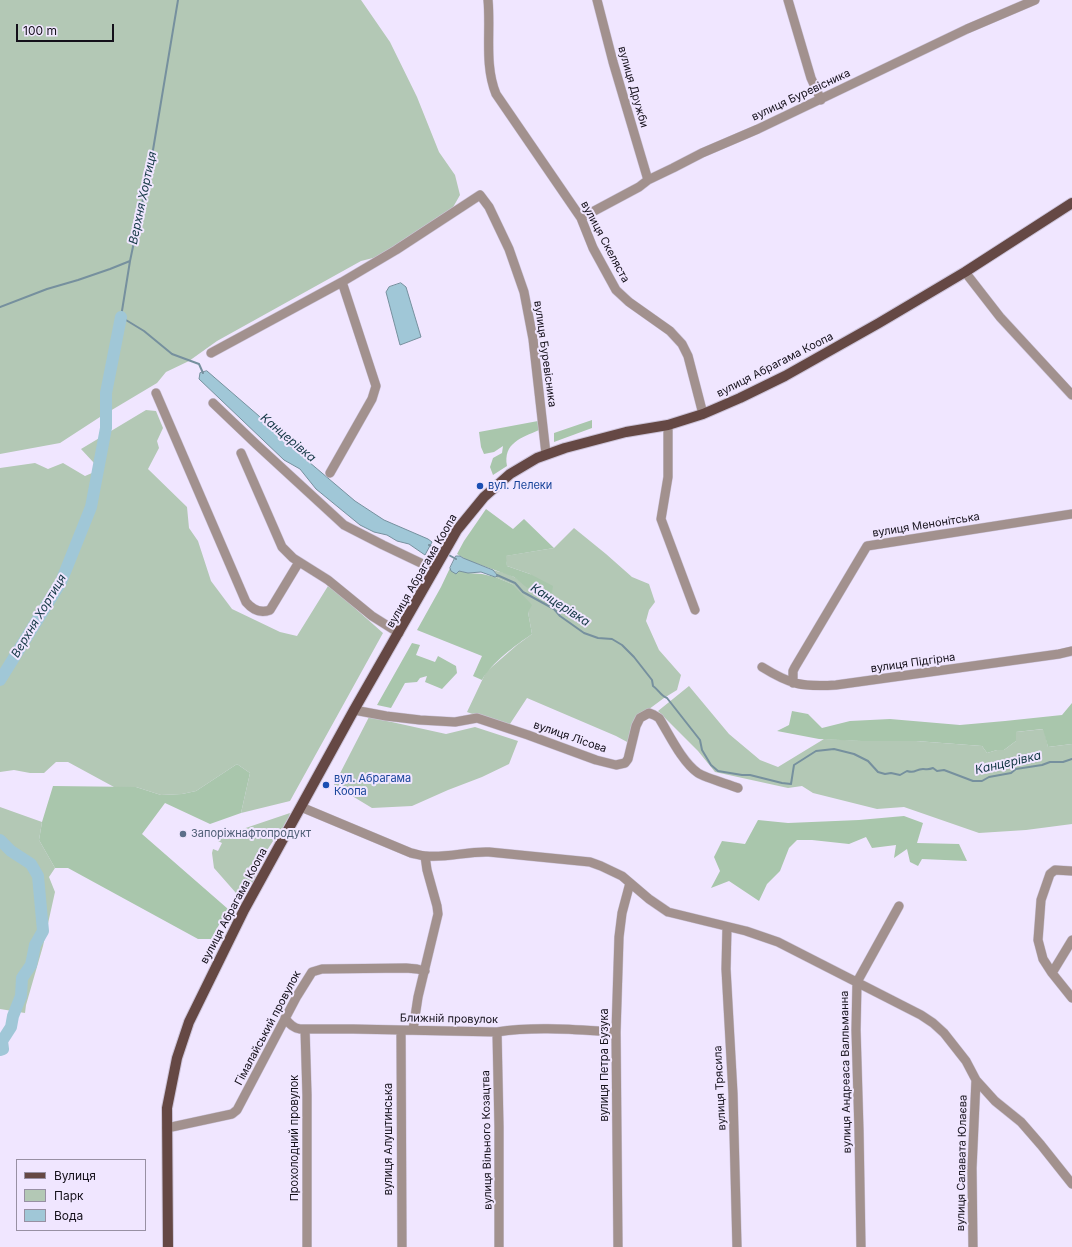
<!DOCTYPE html>
<meta charset="utf-8">
<style>
body{margin:0}
#map{position:relative;width:1072px;height:1247px;overflow:hidden;background:#f0e6ff;font-family:Inter,sans-serif}
canvas{display:block}
.legend{position:absolute;left:16px;top:1159px;width:130px;height:72px;box-sizing:border-box;background:#f0e6ff;border:1px solid #9890a3;margin:0;padding:5px 7px;list-style:none;font-size:12px;color:#14101a}
.legend li{display:flex;align-items:center;gap:8px;height:20px}
.legend b{width:20px;border:1px solid #9890a3}
.scale{position:absolute;left:16px;top:24px;width:98px;height:18px;box-sizing:border-box;border:2px solid #14101a;border-top:0;padding-left:5px;font-size:12px;line-height:14px;white-space:nowrap;color:#14101a;-webkit-text-stroke:3px #f0e6ff;paint-order:stroke}
</style>
<div id="map">
<canvas width="1072" height="1247"></canvas>
<ul class="legend">
<li><b style="height:5px;background:#654844"></b>Вулиця</li>
<li><b style="height:11px;background:#b3c8b5"></b>Парк</li>
<li><b style="height:11px;background:#a0c7d7"></b>Вода</li>
</ul>
<div class="scale">100 m</div>
</div>
<script>
const ctx = document.querySelector('canvas').getContext('2d');
ctx.lineJoin = 'round';
function fill(path, color) { ctx.fillStyle = color; ctx.fill(path, 'evenodd'); }
function trace(path, color, width, dash) { ctx.strokeStyle = color; ctx.lineWidth = width; ctx.lineCap = dash ? 'butt' : 'round'; ctx.setLineDash(dash || []); ctx.stroke(path); }
function write(font, color, halo, rows, align = 'center') {
  ctx.font = font + ' Inter,sans-serif'; ctx.lineWidth = 4; ctx.setLineDash([]); ctx.textBaseline = 'middle'; ctx.strokeStyle = halo; ctx.fillStyle = color; for (const [text, x, y, turn = 0] of rows) {
    ctx.save(); ctx.translate(x, y); ctx.rotate((+turn || 0) * Math.PI / 180); ctx.textAlign = isNaN(turn) ? turn : align; if (halo) ctx.strokeText(text, 0, 0); ctx.fillText(text, 0, 0); ctx.restore();
  }
}
fill(new Path2D(`
 M0 0H361L390 42 417 97 439 152 455 175 460 195 448 216 381 256 361 261 217 341 189 361 166 372 157 383 100 417 60 443 0 454Z
 M146 410 156 411 163 428 157 441 159 448 148 469 187 507 189 528 198 541 211 581 232 609 280 632 297 636 328 586 339 594 383 633 290 801 241 813 250 773 237 764 196 791 182 794 161 795 136 787H114L68 762H56L44 773H30L14 770 0 772V468L35 463 48 469 63 463 85 476 92 473 94 463 81 449Z
 M574 528 606 554 632 577 649 584 655 602 649 610 646 621 659 650 681 675 677 690 664 698 637 718 629 743 616 736 527 698 508 727 467 712 486 672 517 645 532 634 528 612 512 584 495 577 498 576 493 570C500 572 508 573 514 577 529 585 531 597 551 599L530 574 507 566 505 556 554 548Z
 M689 686 729 734 760 760 778 767 824 739 866 741H916L982 746 987 753 997 750H1004L1016 741V732L1044 729 1048 747 1072 744V824L1026 830 979 833 904 807 877 809 813 793 802 786 788 788 715 772 698 751 658 711Z
 M369 717 446 734 475 727 518 741 509 764 482 777 448 790 412 806 372 808 334 785Z
 M0 807 42 822 39 840 55 868 49 877 55 892 43 946 26 1005 25 1013 0 1009Z
 M290 813 289 817 284 827 275 838 262 858 257 869 254 881 243 901 214 868 212 853 213 849 218 851 222 843 218 841 222 836Z`), '#b3c8b5');
fill(new Path2D(`
 M592 420V428L554 442V433Z
 M538 421 539 430C521 438 503 443 507 466L493 475 490 467 493 458 502 453 503 446 494 452 484 454 481 447 479 432Z
 M486 509 513 529 524 519 554 548 506 556 507 566 530 574 553 586 551 599 542 598 531 591 514 577 467 560 457 554 464 541Z
 M450 568 468 573 482 574 495 577 512 584 532 605 528 612 532 634C516 645 491 663 482 680L473 676 482 656 417 630 441 587Z
 M412 643 420 645 416 655 435 662 438 656 456 666 457 673 442 689 425 682 427 676 420 678 417 682 405 683 391 708 377 705Z
 M1072 703V744L1048 747 1043 729 1016 732V741L1004 750H997L987 753 982 746 916 741H861L819 739 777 731 789 725 792 711 808 714 822 728 850 721 890 719 960 725 1005 721 1062 715Z
 M237 764 250 773 241 813 210 824 165 803 142 834 228 909 211 939H198L68 868H55L39 840 42 822 53 786 136 787 161 795 182 794 196 791Z
 M904 816 923 823 917 843 959 844 967 861 922 859 918 866 910 862 907 849 894 858 896 845 872 848 866 837 849 844 812 840H797L789 848 780 871 767 884 759 901 729 881 711 888 720 871 714 857 722 841 745 844 758 820 788 823 859 820Z`), '#a9c6ac');
const water = new Path2D(`
 M401 283 406 287 421 337 400 345 386 292 389 287Z
 M207 371 259 416 289 445 355 501 384 520 428 539 432 542 425 555 409 544 397 541 387 535 374 532 360 525 316 489 300 469 284 460 199 379 200 373Z
 M456 556H460L463 558 493 570 498 576 495 577 481 572 468 573 459 571 456 574 451 571 450 568Z`);
fill(water, '#a0c7d7');
trace(water, '#76909e', 1);
trace(new Path2D(`
 M130 261 121 317 144 331 172 354 199 364 203 373
 M0 307 47 289 78 280 110 269 130 261 152 156 178 0
 M429 545 441 551
 M447 554 456 559
 M497 575 515 583 523 592 554 609 560 616 584 633 598 638 612 639 622 645 634 657 652 680 653 686C658 689 661 696 667 698L700 740 702 750 711 765 718 771 742 775H750L782 783 791 784 794 765 816 751 834 749 854 754 868 761 878 772 885 774 891 773 900 775 907 771C916 774 915 769 923 769 927 769 928 770 933 768L937 771 944 770 973 781H982L989 777 1011 773 1016 769 1042 765 1050 762H1063L1072 759`), '#76909e', 2);
trace(new Path2D(`
 M0 680 61 582 91 507 106 428V393L121 317
 M0 840 11 851 31 864 38 876 43 931 35 945 31 965 22 978 21 996 13 1016 11 1027 2 1041 3 1049 0 1050`), '#a0c7d7', 12);
const minor = new Path2D(`
 M488 0C491 31 484 65 496 94L581 218 593 248 616 290 629 302 670 331 682 344 688 356 703 414
 M597 0 613 62 648 180
 M788 0 811 78 821 100
 M581 218 639 187 648 180 673 168 702 153 758 129 967 29 1035 0
 M965 272 1000 317 1072 395
 M211 353 342 282 396 250 480 195 489 207 509 249 524 292 533 339 546 454
 M156 393 246 602C252 609 260 614 270 610L299 562
 M213 403 257 445 344 525 383 545 425 565 434 571
 M668 425V477L661 519 695 610
 M241 453 282 547 293 558 328 580 372 616 399 633
 M330 473 372 399 376 386 342 282
 M762 667C791 685 802 687 836 685L1059 654 1072 651
 M793 683V671L795 667 867 546 1072 514
 M354 710 386 716 420 720 455 722 477 718 528 735 596 760 616 765 625 763 628 759 636 726 640 718 649 713 654 715 659 718C669 734 682 762 698 773 706 778 728 784 738 788
 M301 807 411 853C416 854 421 856 426 856 448 858 468 851 489 852L590 862 601 866 622 876 649 899 668 912 746 931 778 942 921 1015 933 1023 944 1033 966 1061 976 1080 995 1101 1021 1122 1041 1145 1072 1184
 M1072 871 1055 870 1050 874 1041 900 1038 940 1043 959 1052 973 1072 998
 M727 927 726 969 733 1094 737 1247
 M1052 973 1072 940
 M285 1018C289 1024 293 1028 300 1029H353L497 1032C536 1026 578 1030 616 1032
 M305 1029 307 1095V1247
 M401 1030 402 1247
 M413 1030 418 997 438 914 437 906 427 870 425 856
 M497 1032 499 1127V1247
 M167 1128 232 1114 237 1110 297 996 312 972 322 969 406 968 417 969 425 971
 M618 1247 616 1032 619 937 622 913 630 883
 M861 1247 859 1131 856 1030 857 982 899 906
 M973 1247 972 1168 976 1080`);
const major = new Path2D(`
 M168 1247 167 1108 177 1058 189 1022 244 910 354 710 457 530 484 497 510 474 537 458 565 448 626 432 668 425 703 414 740 398 785 376 879 323 965 272 1072 203`);
trace(minor, '#cdc4da', 10);
trace(major, '#cdc4da', 12);
trace(minor, '#a2918e', 9);
trace(major, '#654844', 10);
for (const [x, y, r, color] of [
 [480,486,4,"#1a4fb4"],
 [326,785,4,"#1a4fb4"],
 [183,834,4,"#5c6f8a"]
]) { const dot = new Path2D(); dot.arc(x, y, r, 0, 2 * Math.PI); ctx.fillStyle = color; ctx.fill(dot); trace(dot, '#f0e6ff', 1.5); }
write('11px', '#14101a', '#f0e6ff', [
 ["вулиця Дружби",633,87,74],
 ["вулиця Буревісника",801,95,-25],
 ["вулиця Скеляста",605,242,62],
 ["вулиця Буревісника",545,354,82],
 ["вулиця Абрагама Коопа",775,365,-27],
 ["вулиця Менонітська",926,525,-9],
 ["вулиця Абрагама Коопа",422,571,-60],
 ["вулиця Підгірна",913,663,-8],
 ["вулиця Лісова",570,737,19],
 ["вулиця Абрагама Коопа",234,906,-62],
 ["Ближній провулок",449,1019,1],
 ["Гімалайський провулок",268,1028,-62],
 ["вулиця Петра Бузука",605,1065,-90],
 ["вулиця Андреаса Валльманна",846,1072,-91],
 ["вулиця Трясила",720,1088,-93],
 ["Прохолодний провулок",295,1138,-90],
 ["вулиця Алуштинська",389,1139,-90],
 ["вулиця Вільного Козацтва",487,1140,-91],
 ["вулиця Салавата Юлаєва",962,1163,-89]
]);
write('11px', '#164399', '#f0e6ff', [
 ["вул. Лелеки",488,486],
 ["вул. Абрагама",334,779],
 ["Коопа",334,792]
], 'left');
write('11px', '#4e5e75', '#f0e6ff', [
 ["Запоріжнафтопродукт",191,834]
], 'left');
write('italic 12px', '#133744', '#f0e6ff', [
 ["Верхня Хортиця",143,198,-78],
 ["Канцерівка",288,438,40],
 ["Канцерівка",560,605,33],
 ["Верхня Хортиця",39,616,-59],
 ["Канцерівка",1008,763,-13]
]);
</script>
